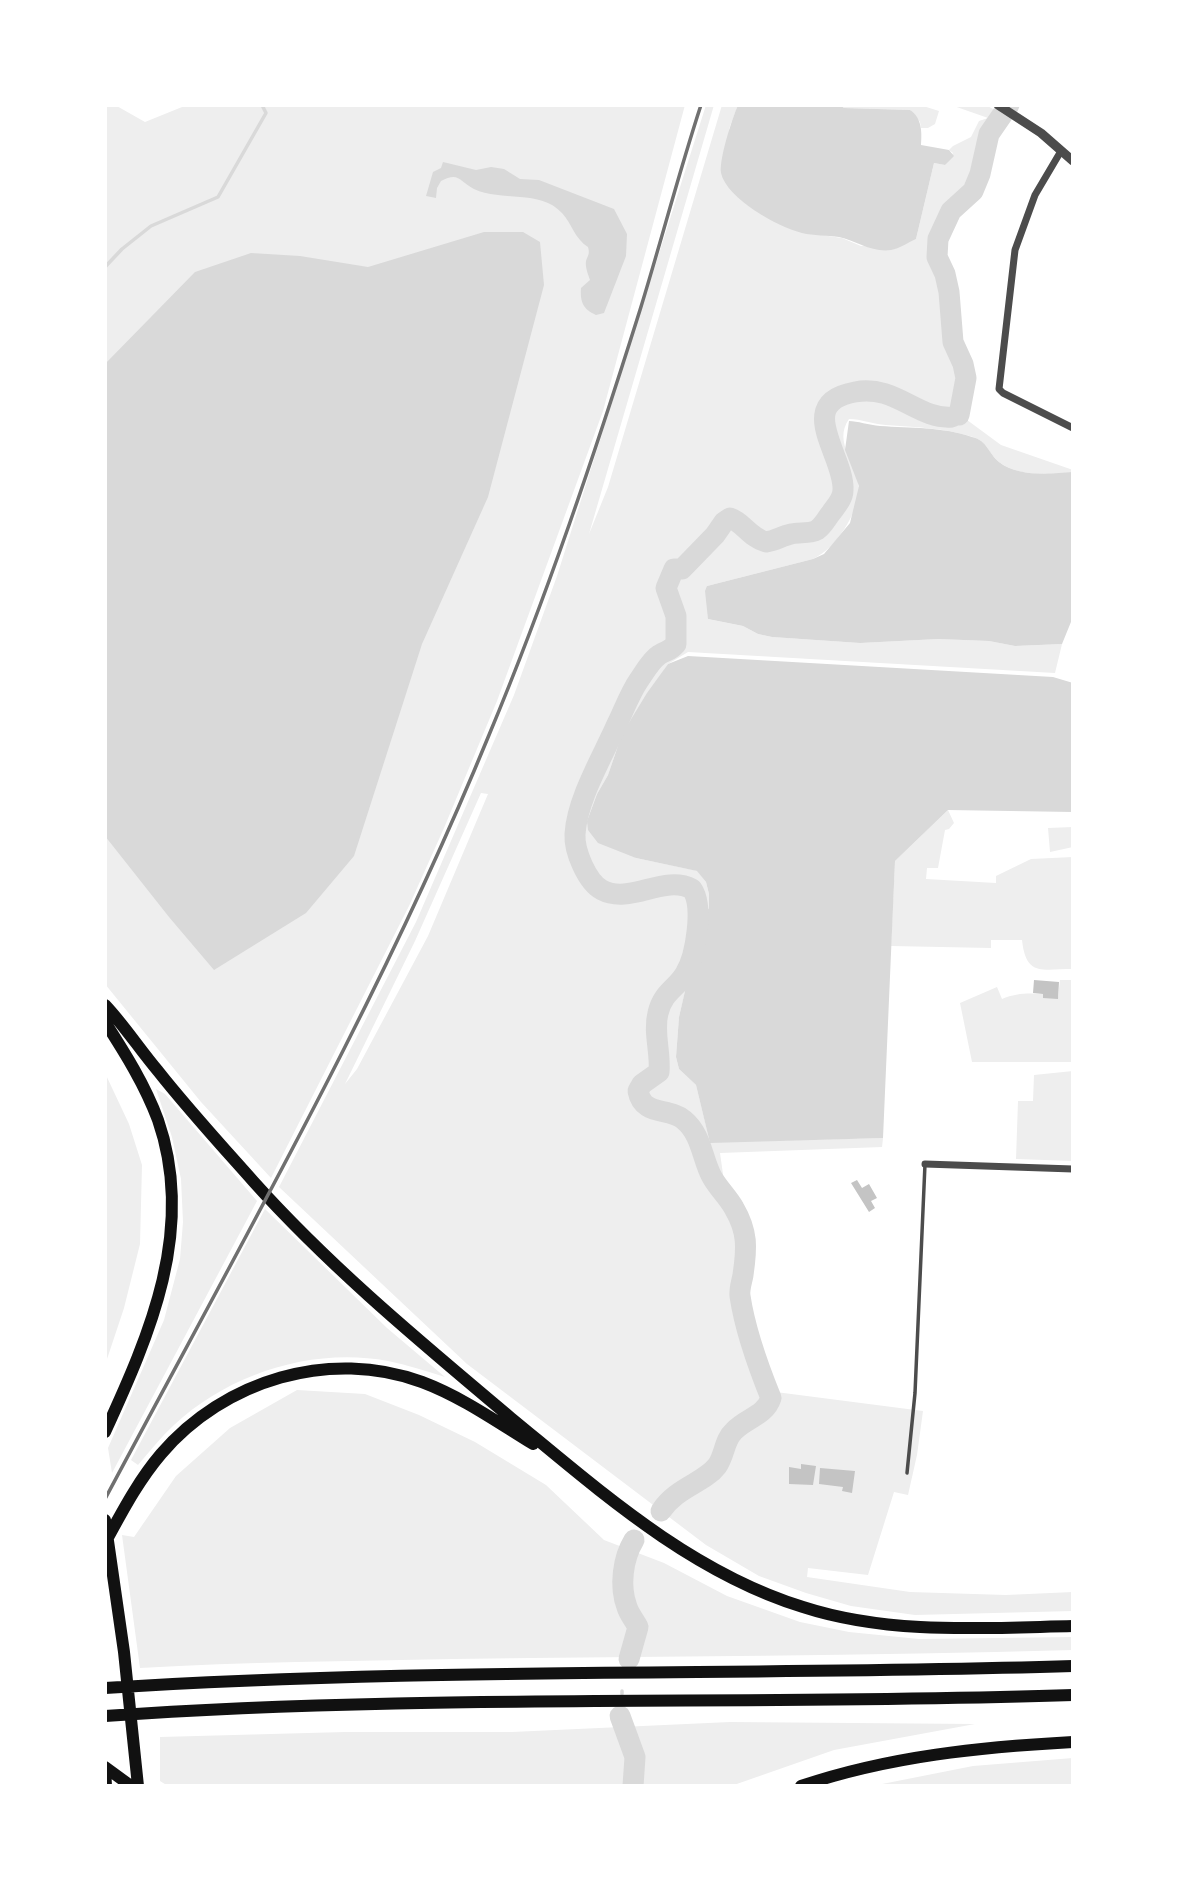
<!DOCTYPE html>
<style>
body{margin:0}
#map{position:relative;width:1178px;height:1891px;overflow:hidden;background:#fff;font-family:Arial,sans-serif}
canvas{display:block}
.frame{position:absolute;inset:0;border:107px solid #fff;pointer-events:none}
</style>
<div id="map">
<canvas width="1178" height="1891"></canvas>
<div class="frame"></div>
</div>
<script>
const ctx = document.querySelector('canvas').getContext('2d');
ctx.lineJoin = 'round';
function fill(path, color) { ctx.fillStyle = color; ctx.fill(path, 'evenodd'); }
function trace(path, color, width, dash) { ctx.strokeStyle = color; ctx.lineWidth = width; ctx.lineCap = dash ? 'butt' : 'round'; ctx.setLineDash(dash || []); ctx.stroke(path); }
fill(new Path2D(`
 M105 105H115L145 122 187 105H685L603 411 497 701 444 828 409 906 271 1178 201 1102 105 984Z
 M706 105H714L589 534 608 487 722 105H738L729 129 801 232 842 238 861 246 916 239 934 163 945 165 953 153 949 150 953 146 971 137 979 121 988 118 951 105H986L1000 113 984 135 978 173 971 189 965 197 952 207 945 215V231L940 242V262L944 272 941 274C947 296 946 317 950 339 952 355 963 370 962 387 962 396 957 403 958 413L944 416 899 396 876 389 850 391 832 398 825 404 823 414V430L839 477 841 491 839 499 818 523 767 537 755 530 732 513 720 519 712 534 681 566 673 567C662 585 668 593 673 611 675 616 674 623 674 628L679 616C674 597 662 590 674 570 694 571 717 535 729 521L733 520C742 531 753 544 767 545 777 545 784 538 792 536 799 534 807 536 814 534 824 530 841 508 844 497 853 466 819 443 835 404L859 395H886L934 419 947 421 963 417 1001 445 1073 470V473C1050 474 1018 477 999 462 988 453 988 442 973 437 945 428 914 427 886 425 873 424 861 419 849 419 832 443 859 465 859 488 859 513 835 549 813 559L707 586 708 619 743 626 758 634 772 637 860 643 938 639 989 641 1015 646 1062 644 1055 673 688 652 668 664 622 734 608 775 597 794 587 821 636 858 698 871 706 882 709 894V908L704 917 701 954 688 979 679 1017 676 1057 679 1069 696 1085 710 1142 883 1138 882 1147 720 1153 726 1195 735 1208 746 1237 739 1293 753 1350 768 1391 923 1411 917 1455 908 1495 894 1492 868 1575 808 1568 807 1577 910 1592 1006 1595 1073 1592V1611L915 1615 851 1606 806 1593 759 1576 706 1545 467 1364 279 1187 416 922 514 695 557 576ZM481 793 488 794 428 936 357 1069 345 1084 415 941Z
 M840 105H920L939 111 935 124 928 128H921L920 122 910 110 844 108Z
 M948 810 954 823 949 829 945 830 938 868H927L926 879 996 883V876L1031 859 1073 857V969C1042 969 1026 977 1022 940H991V948L891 946 895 861Z
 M1073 827V847L1050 852 1048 828Z
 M1060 980H1073V1062H972L960 1003 997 987 1002 999C1016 993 1028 993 1043 994V998H1058Z
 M1073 1071V1161L1016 1159 1018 1101H1033L1034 1075Z
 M105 1073 129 1124 142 1165 140 1244 124 1308 105 1365Z
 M156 1089 165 1094 257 1201 112 1473 108 1448 164 1320 180 1259 183 1222 181 1179 172 1137Z
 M265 1209 387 1328 445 1377C426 1371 407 1365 388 1361 313 1347 230 1373 174 1425 161 1437 150 1451 138 1465L131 1460Z
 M297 1390 365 1394 419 1415 475 1442 546 1485 604 1540 664 1563 727 1596 800 1622 849 1632 919 1639 1073 1637V1650C866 1656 660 1656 453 1659 349 1661 244 1662 140 1668L122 1535 134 1537 176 1476 230 1428Z
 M730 1722 975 1724 834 1750 731 1786H168L160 1781V1737L345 1732H512Z
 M1073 1758V1786H872L973 1766Z`), '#eee');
fill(new Path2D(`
 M738 105H840L844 108 910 110C922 118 922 132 921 145L949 150 954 156 945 165 934 163 916 239C909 242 899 249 891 250 873 253 856 241 839 237 827 235 814 236 802 233 778 227 727 199 721 173 719 159 732 119 738 105Z
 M443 162 476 170 491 167 504 169 520 179 539 180 614 209 627 234 626 256 604 313 596 315C583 309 580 302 581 288L590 280C588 274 585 267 586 261 588 255 590 254 588 247 575 239 572 224 562 213 540 189 501 202 474 189 460 182 459 171 441 181L437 188 436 198 426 196 433 172 441 168Z
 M484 232H523L540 242 544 285 488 497 422 644 354 856 306 913 214 970 169 917 105 836V364L195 272 251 253 300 256 368 267Z
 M849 421C857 421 869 425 880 426 910 428 944 427 972 437 988 441 988 453 999 462 1018 477 1050 474 1073 472V617L1062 644 1015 646 989 641 938 639 860 643 772 637 758 634 743 626 708 619 705 591 707 586 813 559 824 554 850 523 859 486 845 450Z
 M688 656 1053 677 1073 683V812L948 810 895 861 883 1138 710 1143 696 1085 679 1069 676 1057 679 1017 688 978 701 954 700 921 709 908V894L706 882 697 871 636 858 598 843 588 830 587 821 597 794 608 775 622 734 647 693 668 664Z`), '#d9d9d9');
trace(new Path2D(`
 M105 267 122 249 151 226 218 197 266 113 262 105
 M952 417 959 415
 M622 1694V1691`), '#d9d9d9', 3.5);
trace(new Path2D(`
 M959 415 966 378 963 364 953 342 949 292 945 274 937 257 938 239 951 211 973 191 980 174 989 134 1009 105
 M661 1511C677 1487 704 1483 717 1466 725 1455 724 1440 734 1431 746 1418 765 1416 771 1398 758 1366 745 1330 740 1296 739 1289 742 1281 743 1275 747 1248 748 1232 734 1208 728 1197 718 1188 712 1177 702 1159 702 1135 684 1120 669 1107 643 1117 638 1091L642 1084 659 1072C661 1053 653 1032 658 1013 663 992 676 989 685 974 696 956 704 906 692 889 664 874 630 905 602 890 587 882 574 851 575 834 577 799 603 756 617 724 624 710 630 693 639 680 644 673 651 660 659 655 666 650 669 652 676 644V616L666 588 674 569H682L715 535 724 522 730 518C743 522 749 537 766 542 775 541 782 536 791 534 799 532 810 534 817 530 823 526 827 518 831 513 836 506 843 499 843 490 845 456 793 403 855 392 895 384 918 420 952 417
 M629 1659 638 1627C635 1621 629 1614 627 1607 619 1586 623 1558 634 1540
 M620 1716 635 1757 633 1786`), '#d9d9d9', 21);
fill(new Path2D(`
 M1034 980 1059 982 1058 999 1043 998V994L1033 993Z
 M857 1180 862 1188 869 1184 877 1198 871 1201 875 1208 869 1212 851 1183Z
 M801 1464 816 1466 813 1485 789 1484V1467L801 1469Z
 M820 1468 855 1471 852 1493 842 1491 843 1487 819 1484Z`), '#c4c4c4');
trace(new Path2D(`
 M907 1473 915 1393 925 1164`), '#4c4c4c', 3.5);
trace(new Path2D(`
 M1061 151 1035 195 1015 250 999 389 1003 393 1073 428
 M925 1164 1073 1169`), '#4c4c4c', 7);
trace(new Path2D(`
 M998 105 1041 133 1073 161`), '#4c4c4c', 9);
trace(new Path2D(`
 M105 1005C124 1025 140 1050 158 1071 188 1109 221 1145 253 1181 331 1268 422 1343 511 1418 600 1491 690 1572 803 1607 889 1635 984 1628 1073 1626
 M105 1022C125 1053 145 1085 158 1120 196 1229 150 1334 105 1432
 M105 1520 124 1652 138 1786
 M105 1543C122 1512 138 1481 161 1454 224 1380 330 1348 422 1382 462 1397 497 1422 533 1444
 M105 1688C427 1667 750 1676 1073 1666
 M105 1716C427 1693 751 1706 1073 1695
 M105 1767 131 1786
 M105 1768 106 1786
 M801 1786C890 1756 981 1747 1073 1742`), '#111', 12);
trace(new Path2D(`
 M105 1499C239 1247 381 999 489 735 547 596 595 453 640 310 661 242 679 172 701 105`), '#707070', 3.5);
</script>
